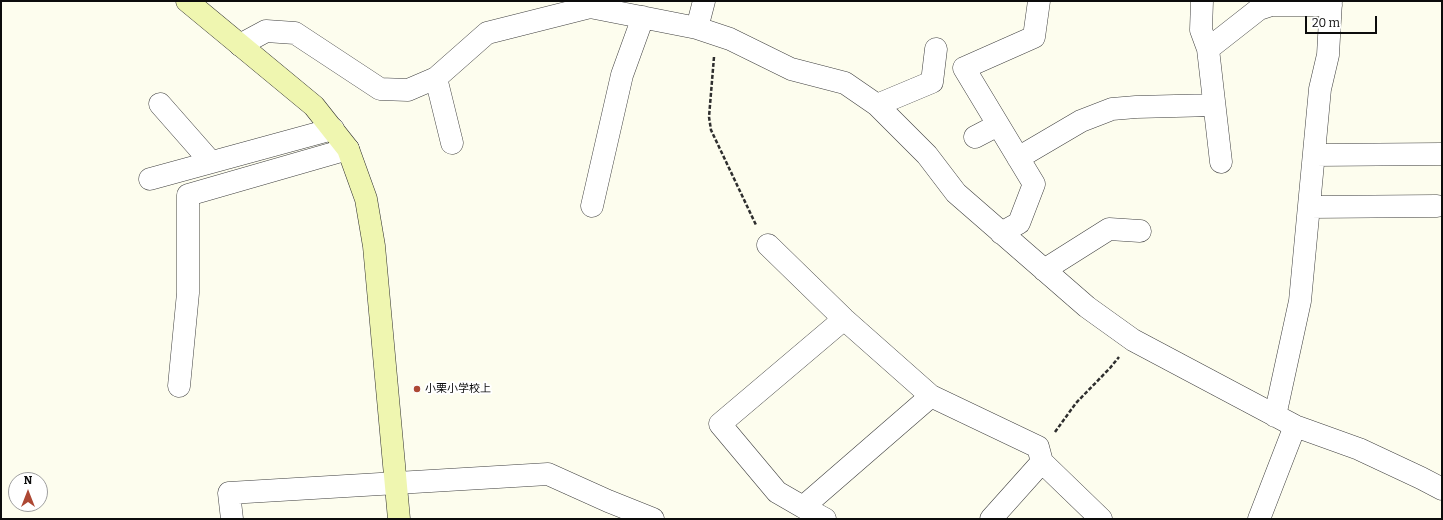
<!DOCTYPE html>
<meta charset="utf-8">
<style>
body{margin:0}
#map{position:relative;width:1443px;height:520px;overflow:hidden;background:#fdfdee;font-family:Bitter,serif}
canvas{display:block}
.frame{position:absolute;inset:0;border:2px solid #0c0c0c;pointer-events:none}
.north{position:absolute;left:8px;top:472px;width:40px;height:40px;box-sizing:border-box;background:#fff;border:1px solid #9e9e9e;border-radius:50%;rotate:0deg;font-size:11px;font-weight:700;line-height:16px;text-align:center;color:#0c0c0c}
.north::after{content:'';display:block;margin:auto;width:14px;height:18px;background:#ad4834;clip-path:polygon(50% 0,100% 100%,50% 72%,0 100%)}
.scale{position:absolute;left:1305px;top:16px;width:72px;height:18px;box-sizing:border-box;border:2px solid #0c0c0c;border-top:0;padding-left:5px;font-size:12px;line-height:14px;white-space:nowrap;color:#0c0c0c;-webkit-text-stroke:3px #fff;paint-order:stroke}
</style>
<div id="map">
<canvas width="1443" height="520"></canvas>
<div class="frame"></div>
<div class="north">N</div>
<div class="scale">20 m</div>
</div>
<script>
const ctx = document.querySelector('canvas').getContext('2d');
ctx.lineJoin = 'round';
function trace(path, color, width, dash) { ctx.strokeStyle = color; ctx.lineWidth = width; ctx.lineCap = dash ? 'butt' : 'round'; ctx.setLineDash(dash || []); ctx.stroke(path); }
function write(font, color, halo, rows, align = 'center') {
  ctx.font = font + ' Bitter,"Noto Sans JP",serif'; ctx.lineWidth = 4; ctx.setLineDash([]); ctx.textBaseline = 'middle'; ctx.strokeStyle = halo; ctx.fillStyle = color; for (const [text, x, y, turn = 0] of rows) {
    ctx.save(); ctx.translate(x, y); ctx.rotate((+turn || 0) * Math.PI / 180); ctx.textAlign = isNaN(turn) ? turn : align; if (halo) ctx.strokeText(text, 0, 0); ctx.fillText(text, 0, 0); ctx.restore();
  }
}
const street = new Path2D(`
 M1202 1 1201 30 1208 49
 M697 28 704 1
 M240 45 266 31 295 33 380 89 408 90 436 78 487 33 590 7 697 28 730 39 791 69 845 83 877 105 927 155 956 193 1087 307 1133 340 1295 426 1359 449 1421 478 1442 489
 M436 78 452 143
 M160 104 211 162
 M877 105 932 82 936 49
 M975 137 998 125
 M1314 155 1442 154
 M1018 158 1081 121 1112 109 1136 107 1214 105
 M1221 162 1208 49 1259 9 1271 5H1331
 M150 179 333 129
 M592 206 622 75 643 17
 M1309 207 1437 206
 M1001 233 1019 223 1034 184 964 68 1034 37 1039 1
 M768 245 844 319 931 396 1038 447 1042 462 1101 519
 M1044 270 1109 229 1140 231
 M844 319 720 424 777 492 803 507 931 396
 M179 386 188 293V195L348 149
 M1275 416 1300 301 1320 89 1328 55 1331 1
 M803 507 825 519
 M232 519 229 493 548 474 608 501 653 519
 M991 519 1042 462
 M1259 519 1295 426`);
const secondary = new Path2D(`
 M187 1 314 106 348 149 366 199 374 246 399 519`);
trace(street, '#3f3f3f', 23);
trace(secondary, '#2e2e2e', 23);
trace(new Path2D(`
 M714 57 709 117 711 130 756 225
 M1055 432 1076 403 1110 368 1119 357`), '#2e2e2e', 2.5, [4, 2]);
trace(street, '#fff', 22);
trace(secondary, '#eff6b0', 22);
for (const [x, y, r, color] of [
 [417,389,4,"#ad4834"]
]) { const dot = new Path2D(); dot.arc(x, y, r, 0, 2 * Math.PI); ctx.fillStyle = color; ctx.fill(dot); trace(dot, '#fff', 1.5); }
write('11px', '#0c0c0c', '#fff', [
 ["小栗小学校上",425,389]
], 'left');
</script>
